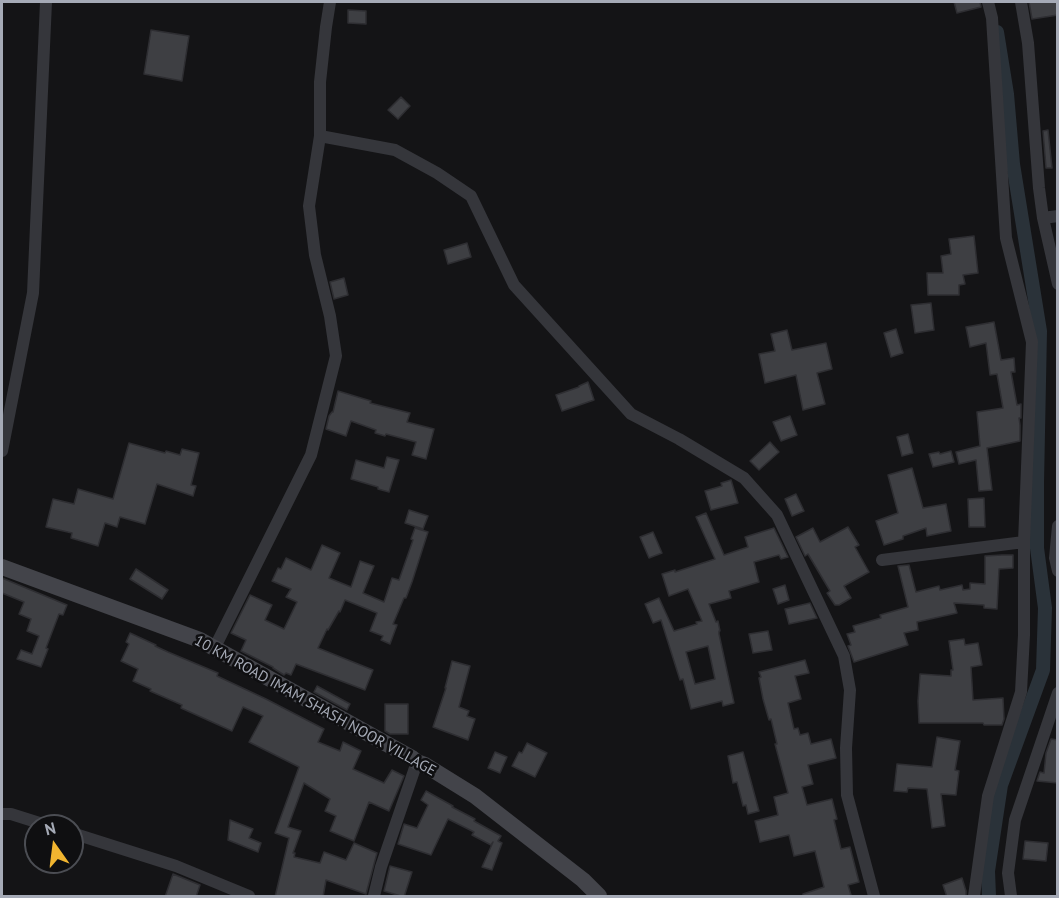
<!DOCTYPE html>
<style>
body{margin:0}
#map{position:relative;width:1059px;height:898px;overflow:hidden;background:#141416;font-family:"PT Sans",sans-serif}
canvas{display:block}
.frame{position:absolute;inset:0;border:3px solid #a5aab6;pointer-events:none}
.north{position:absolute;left:24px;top:814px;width:60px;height:60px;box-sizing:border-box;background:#0f0f11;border:2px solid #4b4d53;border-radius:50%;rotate:346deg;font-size:16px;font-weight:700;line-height:24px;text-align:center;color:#a5aab6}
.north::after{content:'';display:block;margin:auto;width:21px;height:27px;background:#f1b530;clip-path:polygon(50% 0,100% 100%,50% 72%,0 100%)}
</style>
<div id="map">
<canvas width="1059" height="898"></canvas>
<div class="frame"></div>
<div class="north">N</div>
</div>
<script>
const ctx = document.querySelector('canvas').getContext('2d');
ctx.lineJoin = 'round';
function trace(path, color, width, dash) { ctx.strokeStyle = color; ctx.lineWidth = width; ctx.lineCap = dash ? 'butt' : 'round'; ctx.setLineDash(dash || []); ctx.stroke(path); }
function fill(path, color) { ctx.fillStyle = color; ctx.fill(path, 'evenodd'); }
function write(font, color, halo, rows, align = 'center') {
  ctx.font = font + ' "PT Sans",sans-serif'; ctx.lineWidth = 5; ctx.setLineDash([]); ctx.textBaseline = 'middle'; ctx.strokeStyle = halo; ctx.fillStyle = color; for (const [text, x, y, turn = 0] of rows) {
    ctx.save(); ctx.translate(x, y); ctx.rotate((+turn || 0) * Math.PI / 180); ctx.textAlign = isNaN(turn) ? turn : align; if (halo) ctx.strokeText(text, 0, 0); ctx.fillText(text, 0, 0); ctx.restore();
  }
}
trace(new Path2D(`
 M989 896 988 871 1001 785 1043 670 1045 608 1037 548V483L1040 331 1013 164 1007 94 997 32`), '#2a3239', 14);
const building = new Path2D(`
 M954 2H980L981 7 957 13Z
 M1029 2H1058V15L1032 19Z
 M348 10 366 11V24L348 23Z
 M151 30 189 36 182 81 144 74Z
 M401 97 410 106 398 119 388 110Z
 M1048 130 1052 168H1046L1043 131Z
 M974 236 978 273 963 275 965 284 959 285V295H928L927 273H943L941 256 951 254 949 239Z
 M467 243 471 257 448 264 444 250Z
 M344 278 348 295 334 299 330 282Z
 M931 303 934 330 915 333 911 305Z
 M994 322 1001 360 1014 358 1015 372H1011L1017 405 1021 404V418H1019L1020 425V441L987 448 992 490 979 491 976 460 959 464 956 452 980 446 977 412 1003 408 997 374 990 375 986 343 970 347 966 327Z
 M896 329 903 353 891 357 884 333Z
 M787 330 792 350 826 343 832 369 817 373 825 404 803 410 796 375 765 383 759 354 775 351 771 334Z
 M588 382 594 400 562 411 556 395 579 387V386Z
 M338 391 371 401 370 403 410 413 407 422 434 429 426 459 412 455 416 442 386 434 385 436 375 433 376 430 351 421 346 436 326 429 329 416 332 412H333Z
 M790 416 797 435 781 441 773 422Z
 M908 434 913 453 902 456 897 437Z
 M770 442 779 452 759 470 750 461Z
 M129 443 165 453 166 451 180 455 182 449 199 453 191 485 196 486 193 496 157 484 145 524 120 517 117 527 105 523 98 546 71 538 72 533 46 527 53 499 74 504 78 489 113 499Z
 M951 451 954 462 933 467 929 454 939 452 940 454Z
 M387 457 399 460 389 492 378 489V487L351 479 356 460 384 468Z
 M912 468 923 508 946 504 951 531 927 536 926 528 903 536V539L884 545 876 521 898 513 888 475Z
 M731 480 738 503 711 510 705 491 722 486 721 483Z
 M796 494 804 511 792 516 785 499Z
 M984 498 985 527H969L968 499Z
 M409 510 428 516 423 529 405 523Z
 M706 513 724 555 748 547 745 537 774 528 788 557 781 559 779 555 754 562 759 582 729 591 731 598 709 604 716 622 718 621 720 631H719V634L734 703 723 706 722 701 691 709 683 679 680 680 661 620 653 623 645 604 659 598 674 631 697 624 696 622 702 621 688 589 669 596 662 574 675 570V572L715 559 696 517ZM708 646 715 679 695 684 686 652Z
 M848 527 859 545 855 547 869 572 844 586 851 598 839 605H835L827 593 830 591 808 554 805 556 796 537 813 528 820 542Z
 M415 528 428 532 412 582 406 598H404L393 624 397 625 390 644 381 640 383 636 370 631 377 613 345 600 340 612 339 611 328 630 327 629 318 648 373 670 365 690 296 664 291 675 286 673 284 675 273 668V667L241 651 246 640 231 633 250 595 272 605 265 620 284 629 297 602 286 597 291 589 272 581 278 568 281 569 286 558 311 570 322 545 340 553 329 578 351 587 360 561 374 566 363 593 384 602 392 578 399 580 413 540 411 539Z
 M653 532 662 553 649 558 640 537Z
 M1002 555H1013V568L999 569 997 609 984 608V605L954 603 957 613 917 622 918 630 904 633 908 645 854 662 848 646 851 645 847 634 855 632 853 626 881 618 880 615 908 607 898 566 909 565 916 592 939 586 940 590 962 585 963 590 970 589V583L985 584V556Z
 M136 569 168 590 162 599 130 579Z
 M2 578 67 605 63 615 59 614 46 648 48 649 41 667 17 659 21 650 32 654 39 636 27 631 31 619 19 614 24 602 2 593Z
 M785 585 789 600 778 604 773 589Z
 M810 603 817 618 789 624 785 609Z
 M768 631 772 650 753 653 749 634Z
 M130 633 156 645 155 646 168 652 218 673 217 676 266 699 324 729 318 742 340 751 343 742 361 751 353 769 384 783 392 770 404 776 389 811 369 802 354 841 330 831 336 816 325 811 330 799 304 783 288 827 301 831 293 853H295L294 857 320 863 324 852 346 860 354 843 377 853 366 894 326 880 323 897H275L289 838 275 833 299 767 249 742 263 716 243 707 232 731 181 708 182 705 150 691 151 689 133 681 138 669 121 661 129 644 126 642Z
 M964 639 965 645 978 643 982 665 971 667 973 700 1003 698 1004 719 1002 725H984L983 723H919L918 701 920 674 951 676V670H953L949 641Z
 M805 660 809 673 795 676 801 699 788 703 794 729 798 728 800 735 808 733 811 744 831 739 836 758 808 765 813 784 802 787 807 805 832 799 837 819 834 820 841 849 850 847 859 882 848 885 851 895 845 897H803V894L824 887 815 851 794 856 789 835 760 842 755 821 778 815 774 797 788 793 775 744H777L771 719 769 720 763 699 759 678 761 677 759 672Z
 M452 661 470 666 459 707 469 711 467 716 475 719 468 740 433 727 446 688H445Z
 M317 686 350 704 347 710 314 692Z
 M385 704H408V734H390L385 731Z
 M937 737 960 741 955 770 959 771 956 795 941 794 945 826 932 828 927 789 908 788 907 792 894 791 897 764 932 767Z
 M1051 739 1058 740V783L1037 781 1040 772 1044 773 1046 753Z
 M527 743 547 753 535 777 512 766 519 752 522 753Z
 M495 752 507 757 500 773 488 768Z
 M743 752 759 811 748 814 746 805 743 806 737 782 733 783 728 756Z
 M426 791 453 806 452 807 475 819 474 821 501 836 498 841 502 843 492 870 482 867 493 842 491 845 472 835 474 832 448 819 431 855 398 844 404 824 417 828 428 805 421 800Z
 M230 820 253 829 249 838 261 843 258 852 228 840Z
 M1025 841 1048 843 1046 861 1023 859Z
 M390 866 412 872 404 897 384 891Z
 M173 874 200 885 196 897H165Z
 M962 878 966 891V897H947L943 885Z`);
fill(building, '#3e3f43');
trace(building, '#2e2e32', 1.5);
trace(new Path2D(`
 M1021 2 1028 43 1039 188 1043 218 1058 284
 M320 136 395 150 437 173 471 196 514 285 631 414 679 439 744 478 777 515 844 656 850 690 846 748 847 795 874 896
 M1043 218 1058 216
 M2 451 33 293 46 2
 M1058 526 1055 558 1058 571
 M882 560 1024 542
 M214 649 311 455 336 356 330 316 315 255 309 206 320 136V82L326 27 330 2
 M2 814H11L49 826
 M72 833 176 866 249 896
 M374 896 381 867 417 762
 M974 896 988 796 1021 692 1024 635V542L1032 342 1006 238 992 18 988 2
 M1011 896 1008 873 1015 820 1058 693`), '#35363b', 12);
trace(new Path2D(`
 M2 567 200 640 412 758 417 762 425 765 475 796 583 880 599 896`), '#43444a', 16);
write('15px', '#a5aab6', '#0f0f11', [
 ["10 KM ROAD IMAM SHASH NOOR VILLAGE",315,706,29]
]);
</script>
